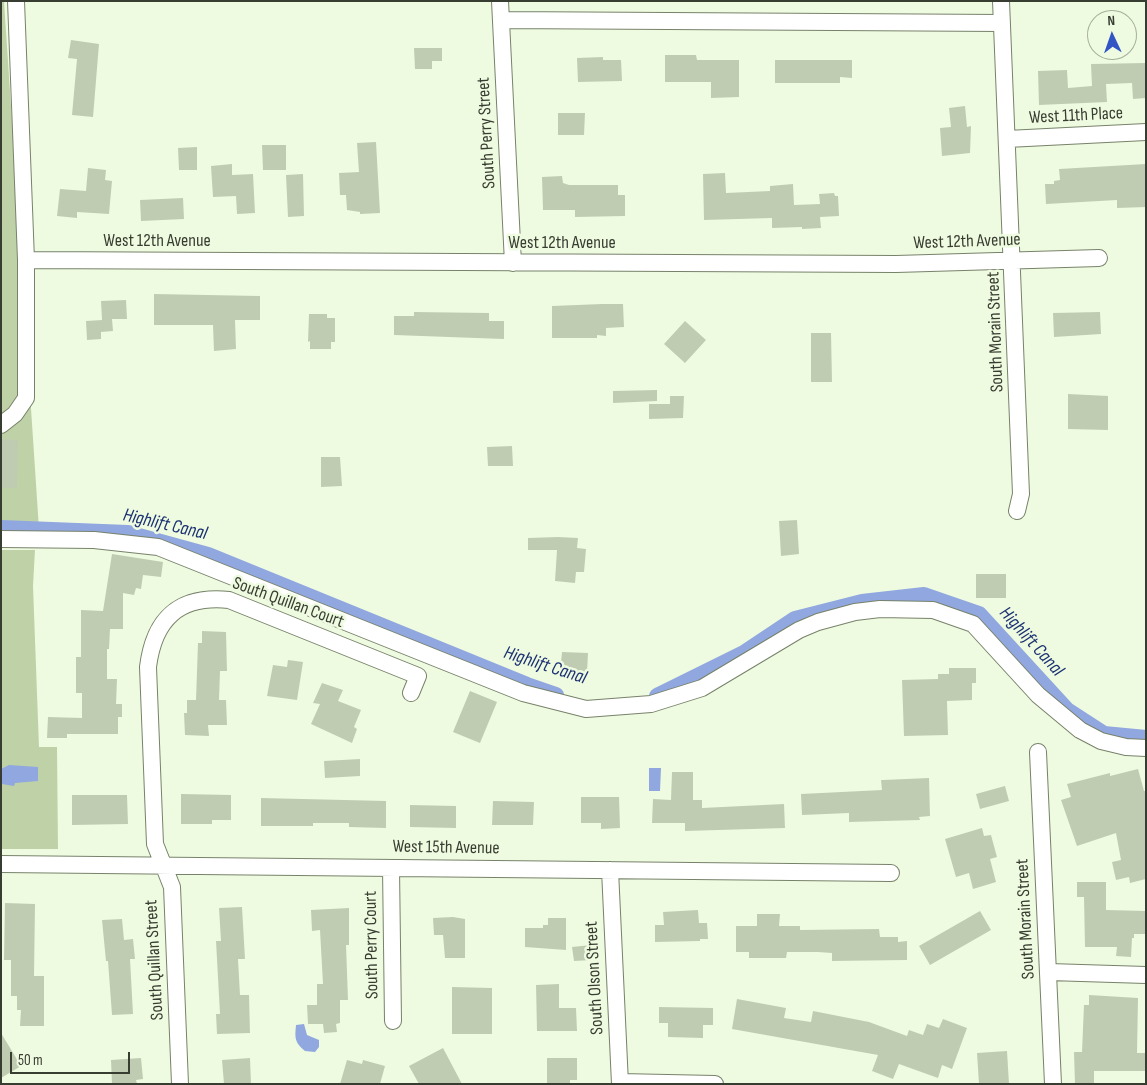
<!DOCTYPE html>
<style>
body{margin:0}
#map{position:relative;width:1147px;height:1085px;overflow:hidden;background:#effbe0;font-family:"Sofia Sans Condensed",sans-serif}
canvas{display:block}
.frame{position:absolute;inset:0;border:2px solid #383d32;pointer-events:none}
.north{position:absolute;left:1087px;top:10px;width:50px;height:50px;box-sizing:border-box;background:#effbe0;border:1px solid #a6af9a;border-radius:50%;rotate:357deg;font-size:14px;font-weight:700;line-height:20px;text-align:center;color:#383d32}
.north::after{content:'';display:block;margin:auto;width:18px;height:22px;background:#3255c5;clip-path:polygon(50% 0,100% 100%,50% 72%,0 100%)}
.scale{position:absolute;left:10px;top:1052px;width:120px;height:22px;box-sizing:border-box;border:2px solid #383d32;border-top:0;padding-left:6px;font-size:15px;line-height:18px;white-space:nowrap;color:#383d32;-webkit-text-stroke:4px #effbe0;paint-order:stroke}
</style>
<div id="map">
<canvas width="1147" height="1085"></canvas>
<div class="frame"></div>
<div class="north">N</div>
<div class="scale">50 m</div>
</div>
<script>
const ctx = document.querySelector('canvas').getContext('2d');
ctx.lineJoin = 'round';
function fill(path, color) { ctx.fillStyle = color; ctx.fill(path, 'evenodd'); }
function trace(path, color, width, dash) { ctx.strokeStyle = color; ctx.lineWidth = width; ctx.lineCap = dash ? 'butt' : 'round'; ctx.setLineDash(dash || []); ctx.stroke(path); }
function write(font, color, halo, rows, align = 'center') {
  ctx.font = font + ' "Sofia Sans Condensed",sans-serif'; ctx.lineWidth = 5; ctx.setLineDash([]); ctx.textBaseline = 'middle'; ctx.strokeStyle = halo; ctx.fillStyle = color; for (const [text, x, y, turn = 0] of rows) {
    ctx.save(); ctx.translate(x, y); ctx.rotate((+turn || 0) * Math.PI / 180); ctx.textAlign = isNaN(turn) ? turn : align; if (halo) ctx.strokeText(text, 0, 0); ctx.fillText(text, 0, 0); ctx.restore();
  }
}
fill(new Path2D(`
 M1 1H4L39 529 1 526Z
 M1 550H35L33 586 39 747H57L58 849H1Z`), '#bfd2a7');
fill(new Path2D(`
 M9 765 38 767V781L15 783 14 786 2 784 1 769Z
 M649 768H661L660 791H649Z
 M304 1024 307 1035 319 1040V1047L315 1052 305 1051C294 1042 295 1037 296 1025Z`), '#90a7df');
trace(new Path2D(`
 M1 528 128 533 208 555 527 685 556 695
 M657 696 744 653 795 619 862 602 924 595 979 614 1067 710 1104 734 1146 738`), '#90a7df', 16);
fill(new Path2D(`
 M71 40 99 44 93 117 72 115 77 59 68 58Z
 M414 48H442V61H432V69H415Z
 M665 55H696L697 60H739V97L711 98V82H665Z
 M603 57V60H621L622 81 578 82 577 58Z
 M775 60H852V78L840 77V83H775Z
 M1146 63V98L1133 99 1132 83 1106 84 1107 102 1039 105 1038 71 1067 70 1068 88 1092 86 1091 64Z
 M965 106 967 127 971 126 970 153 942 156 940 128 951 127 949 108Z
 M558 113H585L584 135H558Z
 M376 142 380 213 360 214V212L347 210 346 195H340L339 173 359 172 357 143Z
 M262 145H286V170H263Z
 M197 147V170H179L178 148Z
 M232 164V175L253 174 255 213 237 214 236 196 213 197 211 166Z
 M1146 164V207L1117 208V200L1046 204 1045 184H1054V181L1060 180 1059 169Z
 M88 168 106 170 105 180 112 181 109 214 77 212V218L57 216 60 189 86 191Z
 M725 173 726 193 770 191V186L793 184 794 205 820 204 819 194 834 193 835 196H838L839 216 820 217 821 228 802 229V227L772 228V218L704 220 703 174Z
 M303 174 304 216 288 217 286 175Z
 M562 176 563 183 569 185H618V195H625V216L575 217V210H543L542 177Z
 M183 198 184 219 141 221 140 200Z
 M154 294 260 296V320H235L236 349 214 351 213 325H154Z
 M126 300 127 319H112L113 331 101 332V339L87 340 86 321 102 320 101 301Z
 M602 304H623L624 327 606 328V336L597 335V338H552V306Z
 M414 312 489 313V321H504V339L394 335V316H414Z
 M1100 312 1101 334 1054 337 1053 313Z
 M309 314H327V318H335V342H331V349H310V341L308 342Z
 M685 321 706 340 685 363 664 344Z
 M811 333H831L832 382H811Z
 M657 390V401L613 403V391Z
 M1068 394 1108 396V430L1068 429Z
 M670 396H684L683 418 649 419V404H670Z
 M2 439 18 440 17 488H1Z
 M512 446 513 466H488L487 447Z
 M321 457H340L342 486 321 487Z
 M797 520 799 554 781 556 779 521Z
 M558 537 578 538 577 548 586 549 584 572H576L575 583 555 581 557 550H528V538Z
 M112 554 163 562 161 577 143 575 141 589 136 588 134 595 123 593V629H110L109 649H107V679H117L116 704H122V717H118V734H67V738H47L48 717 82 718V693H76V657H81V610L103 611Z
 M976 574H1006V598H976Z
 M202 631 226 632 227 671H220L219 700H226L227 725H208L209 736 185 735 184 713H187V700H196L198 643H202Z
 M562 652 588 653 587 673 560 672Z
 M288 660 303 662 297 700 267 696 273 665 287 667Z
 M949 668H976V683H972V700L947 701 948 735 904 736 902 680 938 679V674H949Z
 M322 683 343 690 338 701 361 710 354 727 357 729 352 743 311 724 320 704 313 703Z
 M470 691 497 702 480 743 453 732Z
 M360 759V776L325 778 324 761Z
 M1138 769 1144 791H1146V879L1130 883 1129 877 1116 880 1112 862 1121 860 1116 833 1077 846 1061 800 1071 797 1067 784 1110 773V776Z
 M672 772H693V800H702V808L784 804 785 828 685 831V823H652L653 799 671 800Z
 M929 778 930 816 919 817 920 820 849 822V813L802 815 801 794 882 790 881 780H883Z
 M1005 786 1009 801 980 809 976 794Z
 M181 794 231 795V820H212V824H181Z
 M72 795H127L128 824 72 825Z
 M581 797H619L620 828 601 829V823H581Z
 M261 798 386 801V828L349 827V823H313V826H261Z
 M493 801 534 802 533 825H492Z
 M410 805 456 806V828L410 827Z
 M982 828 984 836 991 835 997 857 990 859 996 882 973 889 969 873 956 877 945 839Z
 M1077 882H1106V910L1146 911V934H1134V938H1132L1131 957 1116 956 1117 947H1085L1084 897H1077Z
 M5 903 35 904 34 976H44V1026H20L21 1010H17V996H11V960H4Z
 M242 907 245 959H238L240 995H249L250 1033 217 1034 216 1014H220L216 941H221L219 908Z
 M349 908V945H346L348 1000H340V1023L336 1024 337 1032 324 1033 323 1024H308L307 1005H317V984H323L320 930 312 931 311 910Z
 M698 910 699 923H707L708 939H700V941L655 942V925H664L663 912Z
 M980 911 991 930 930 965 919 946Z
 M757 914H780L779 926H800V930L879 929 880 937H898V942L907 941V960L832 961V953L818 952H787L786 958H749V952H736V926H757Z
 M453 917 465 919V958H445L443 935H434L433 918Z
 M548 918H566V950L525 947V928H543V925H548Z
 M122 919 124 940 133 939 135 959H130L133 1014 112 1015 108 961H106L102 920Z
 M591 945 592 960 574 961 572 947Z
 M559 984V1008H576L577 1031H537L536 985Z
 M452 987 492 988V1034H452Z
 M1089 995 1138 998 1137 1053H1146V1071H1094V1084H1075L1074 1052H1082L1084 1005H1089Z
 M737 999 786 1008 784 1018 811 1022 813 1011 869 1022 907 1036 909 1030 923 1035 927 1024 939 1028 943 1019 967 1028 952 1069 942 1065 938 1078 899 1064 893 1079 872 1071 878 1055 732 1029Z
 M659 1007 713 1008V1025H703V1038L668 1037V1023H659Z
 M1 1033 21 1066 1 1078Z
 M443 1048 462 1084H419L409 1066Z
 M1007 1051 1009 1084H979L977 1053Z
 M141 1058 143 1079 136 1080 137 1084H112L111 1060Z
 M250 1058 251 1084H224L222 1060Z
 M547 1058H577V1080H570V1084H547Z
 M347 1060 362 1064 363 1060 385 1066 380 1084H340Z`), '#c0ccb2');
const minor = new Path2D(`
 M500 1 513 263
 M1001 1 1021 494 1017 511
 M501 20 1002 23
 M1007 139 1146 132
 M26 260 896 264 1099 258
 M1 425 15 414 26 398V260L16 1
 M1 539 94 540 158 547 523 693 586 709 651 704 702 688 799 630 818 622 855 612 880 609 933 610 973 624 1038 695 1080 730 1101 741 1126 747 1146 748
 M1038 752 1053 1084
 M1 864 891 873
 M391 868 393 1021
 M610 870 620 1084
 M1049 972 1146 975
 M620 1082 715 1084
 M180 1084 172 887 155 844 148 667C154 619 179 595 229 600L418 676 411 693`);
trace(minor, '#77826a', 18);
trace(minor, '#fff', 16);
write('18px', '#383d32', '#effbe0', [
 ["West 11th Place",1076,116,-3],
 ["South Perry Street",487,133,-93],
 ["West 12th Avenue",157,241],
 ["West 12th Avenue",967,242,-2],
 ["West 12th Avenue",562,243],
 ["South Morain Street",996,332,-92],
 ["South Quillan Court",288,603,20],
 ["West 15th Avenue",446,848,1],
 ["South Morain Street",1026,919,-93],
 ["South Perry Court",372,945,-91],
 ["South Quillan Street",155,960,-93],
 ["South Olson Street",595,978,-93]
]);
write('italic 19px', '#1c3273', '#effbe0', [
 ["Highlift Canal",165,525,13],
 ["Highlift Canal",1031,642,48],
 ["Highlift Canal",545,666,18]
]);
</script>
